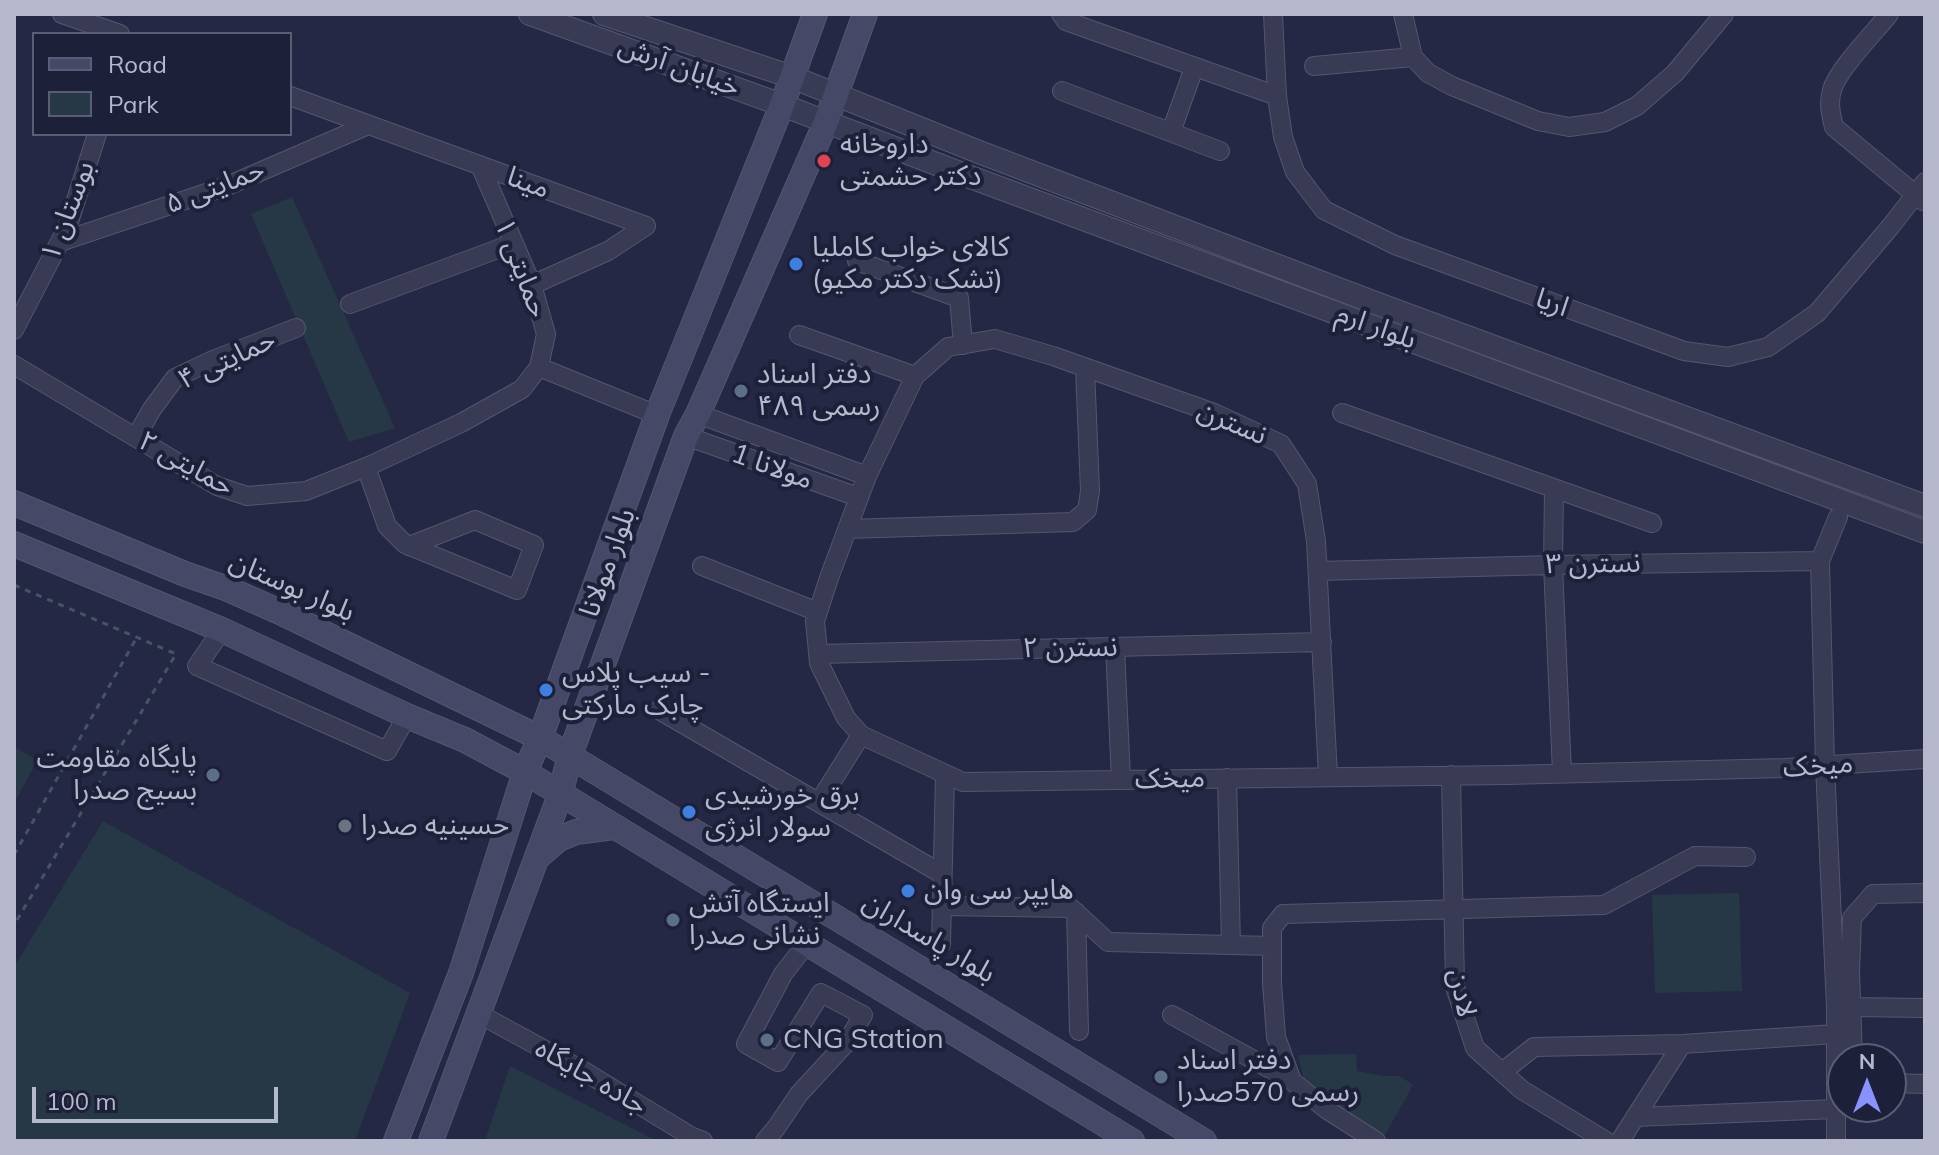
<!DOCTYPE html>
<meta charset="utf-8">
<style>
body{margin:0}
#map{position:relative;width:1939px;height:1155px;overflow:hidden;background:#242844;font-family:Mulish,sans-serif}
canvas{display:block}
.frame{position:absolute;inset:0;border:16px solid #b6b8cd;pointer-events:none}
.legend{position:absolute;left:32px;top:32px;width:260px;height:104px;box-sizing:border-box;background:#1d2039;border:2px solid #5a5d74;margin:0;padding:10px 14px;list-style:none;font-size:24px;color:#b6b8cd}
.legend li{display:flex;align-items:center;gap:16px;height:40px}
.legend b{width:40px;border:2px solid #5a5d74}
.north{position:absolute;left:1827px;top:1043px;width:80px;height:80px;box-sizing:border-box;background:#1d2039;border:2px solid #5a5d74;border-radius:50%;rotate:0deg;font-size:22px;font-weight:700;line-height:32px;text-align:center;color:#b6b8cd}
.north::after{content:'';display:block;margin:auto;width:28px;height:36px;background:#8992ff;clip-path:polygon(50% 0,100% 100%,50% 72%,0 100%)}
.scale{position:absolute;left:32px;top:1087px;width:246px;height:36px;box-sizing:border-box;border:4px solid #b6b8cd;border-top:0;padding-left:10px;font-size:24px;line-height:28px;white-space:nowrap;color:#b6b8cd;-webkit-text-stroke:6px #1d2039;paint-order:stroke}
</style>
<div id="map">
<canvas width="1939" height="1155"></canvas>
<div class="frame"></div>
<ul class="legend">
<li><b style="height:10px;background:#464867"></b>Road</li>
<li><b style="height:22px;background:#263845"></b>Park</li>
</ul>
<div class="north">N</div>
<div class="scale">100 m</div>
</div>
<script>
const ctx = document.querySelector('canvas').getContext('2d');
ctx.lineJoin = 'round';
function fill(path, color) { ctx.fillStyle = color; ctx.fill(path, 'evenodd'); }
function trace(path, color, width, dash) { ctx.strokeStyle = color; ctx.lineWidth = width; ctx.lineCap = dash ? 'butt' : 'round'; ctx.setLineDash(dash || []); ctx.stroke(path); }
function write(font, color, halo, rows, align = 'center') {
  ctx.font = font + ' Mulish,"Noto Sans Arabic",sans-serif'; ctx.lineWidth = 8; ctx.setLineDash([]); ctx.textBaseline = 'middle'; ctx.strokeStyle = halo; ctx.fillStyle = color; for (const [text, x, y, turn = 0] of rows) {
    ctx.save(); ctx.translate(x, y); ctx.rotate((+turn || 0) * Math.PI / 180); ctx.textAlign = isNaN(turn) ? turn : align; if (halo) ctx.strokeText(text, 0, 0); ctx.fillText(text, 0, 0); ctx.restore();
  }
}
fill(new Path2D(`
 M292 197 395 428 349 442 251 214Z
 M14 747 37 760 14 804Z
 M103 821 410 993 355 1141H14V967Z
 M1739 893 1742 991 1655 993 1652 895Z
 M1356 1054 1357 1071 1382 1076H1400L1413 1085 1385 1135 1356 1118 1304 1080 1298 1055Z
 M510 1066 657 1141H485Z`), '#263845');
const minor = new Path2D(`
 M62 14 120 34
 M1061 14 1066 21 1277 96
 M1273 14 1277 96 1283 137 1295 172 1324 210 1395 245 1684 351 1728 357 1768 347 1817 313 1891 226 1925 182
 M1403 14 1413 57 1428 73 1452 86 1538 121 1569 127 1605 122 1637 106 1675 73 1724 14
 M1889 14C1875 32 1838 69 1832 90 1828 103 1831 115 1834 127L1923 201
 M1314 66 1413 57
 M1062 91 1220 151
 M290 96 646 226 608 251 532 285
 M1171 132 1194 68
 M60 242 227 186 368 125
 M857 261 959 298 963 345
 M350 304 514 243
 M14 330 67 228 97 134
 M799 335 915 376
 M14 365 217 486 247 496 306 491 371 465 461 423 522 389 539 367 546 334 532 285 480 165
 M539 367 657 415
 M1342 413 1652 523
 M698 414 867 476
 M686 436 858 497
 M136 437 152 409 175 378 213 360 296 328
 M366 467 387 526 405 544 517 590 534 545 475 520 409 546
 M1554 488 1553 565 1562 773
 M847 529 1073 522 1087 510 1090 491 1085 368
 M1820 561 1825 766 1836 1007V1141
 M702 566 818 612
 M1318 571 1553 565 1820 561 1838 517
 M222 630 197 666 387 751 407 716
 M1115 647 1121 780
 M818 654 1322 642
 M659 710 942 874
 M1451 775 1455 987 1475 1048 1522 1090 1606 1141
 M1328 777 1316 541 1307 484 1281 444 1214 413 1053 356 995 339 948 347 915 376 867 476 829 578 815 621 819 663 846 718 861 735 963 782 1507 775 1785 768 1925 759
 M1227 778 1231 945
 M819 802 861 735
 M941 906 1071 908 1108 942 1272 946
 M1076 912 1079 1031
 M941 944 945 775
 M1851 1007 1925 1008
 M479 1014 582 1070 692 1137 703 1141
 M1172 1015 1292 1081
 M1855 1059 1853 1057 1850 972 1852 918 1873 894 1925 893
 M1502 1072 1534 1047 1682 1044 1836 1034
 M1891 1083 1925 1084
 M1635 1117 1836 1109
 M765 1141 776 1128 799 1094 847 1042 863 1015 821 993 778 1062 746 1044 783 974 807 943
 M1376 1141 1326 1109 1292 1081 1276 1037 1272 983V928L1283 914 1604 905 1695 856 1746 857
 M1620 1141 1682 1044`);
const tertiary = new Path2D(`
 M530 14 782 105 973 178 1925 532
 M604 14 792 77 979 152 1378 304 1925 506`);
const secondary = new Path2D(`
 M14 503 185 574 228 589 280 612 540 738 1204 1141
 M14 544 222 630 407 716 465 740 525 772 1132 1141
 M538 857 559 839 576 832 614 827
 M396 1141 461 973 525 772 540 738 657 415 782 105 815 14
 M431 1141 560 795 570 755 686 436 698 414 826 122 865 14`);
trace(minor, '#54566e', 20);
trace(tertiary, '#54566e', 24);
trace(secondary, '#54566e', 26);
trace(new Path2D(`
 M14 585 176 654 14 925
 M14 855 137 637`), '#445561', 3, [6, 6]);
trace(minor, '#393b54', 18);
trace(tertiary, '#393b54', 22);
trace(secondary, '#464867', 24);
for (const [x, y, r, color] of [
 [824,161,8,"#e0444e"],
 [796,264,8,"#3f7fe0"],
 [741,391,8,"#5c6f8a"],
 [546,690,8,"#3f7fe0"],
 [213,775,8,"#5c6f8a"],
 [689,812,8,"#3f7fe0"],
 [345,826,8,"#6b7280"],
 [908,891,8,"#3f7fe0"],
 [673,920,8,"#5c6f8a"],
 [767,1040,8,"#5c6f8a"],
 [1161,1077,8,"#5c6f8a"]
]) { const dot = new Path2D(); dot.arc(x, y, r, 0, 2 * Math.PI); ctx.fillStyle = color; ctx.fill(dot); trace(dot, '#1d2039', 3); }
write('28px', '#b6b8cd', '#1d2039', [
 ["خیابان آرش",679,67,20],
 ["مینا",528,183,20],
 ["حمایتی ۵",215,187,-21],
 ["بوستان ۱",68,211,-69],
 ["حمایتی ۱",521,268,69],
 ["اریا",1552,303,20],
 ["بلوار ارم",1376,327,20],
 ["حمایتی ۴",227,360,-25],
 ["نسترن",1232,423,23],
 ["حمایتی ۲",186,464,29],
 ["مولانا 1",772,467,20],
 ["بلوار مولانا",608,563,-70],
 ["نسترن ۳",1593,564,-1],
 ["بلوار بوستان",292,587,24],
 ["نسترن ۲",1070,648,-1],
 ["میخک",1818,766,-4],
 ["میخک",1170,779,-1],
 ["بلوار پاسداران",929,938,31],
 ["لادن",1462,993,79],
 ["جاده جایگاه",591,1077,30]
]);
write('28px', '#b6b8cd', '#1d2039', [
 ["داروخانه",840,145],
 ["دکتر حشمتی",840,177],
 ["کالای خواب کاملیا",812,248],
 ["(تشک دکتر مکیو)",812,280],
 ["دفتر اسناد",757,375],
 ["رسمی ۴۸۹",757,407],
 ["سیب پلاس -",562,674],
 ["چابک مارکتی",562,706],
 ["پایگاه مقاومت",197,759,"right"],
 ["بسیج صدرا",197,791,"right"],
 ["برق خورشیدی",705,796],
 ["سولار انرژی",705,828],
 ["حسینیه صدرا",361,826],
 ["هایپر سی وان",924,891],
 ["ایستگاه آتش",689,904],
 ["نشانی صدرا",689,936],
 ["CNG Station",783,1040],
 ["دفتر اسناد",1177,1061],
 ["رسمی 570صدرا",1177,1093]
], 'left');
</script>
